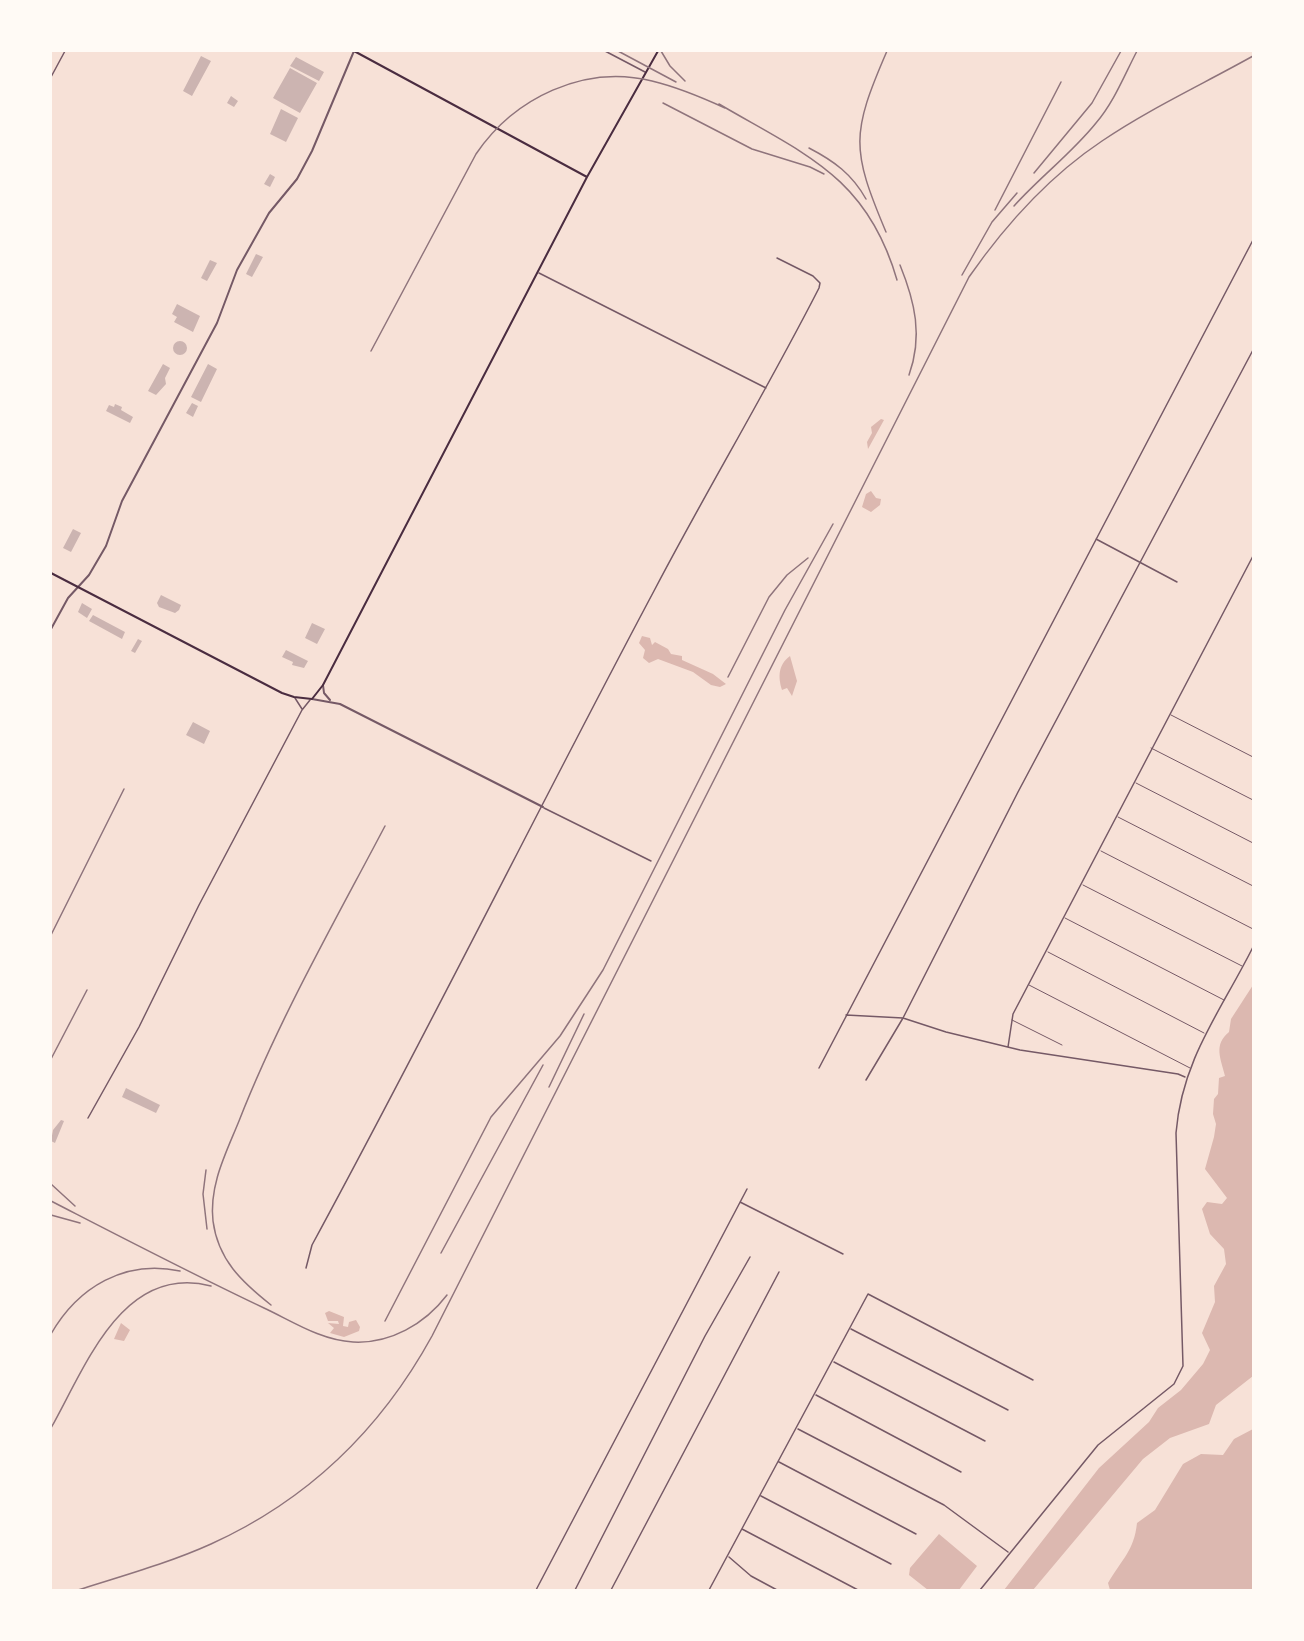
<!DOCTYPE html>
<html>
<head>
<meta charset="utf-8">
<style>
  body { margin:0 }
  #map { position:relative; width:1304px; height:1641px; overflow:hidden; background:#f7e1d7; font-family:"Alegreya Sans",sans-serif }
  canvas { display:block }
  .frame { position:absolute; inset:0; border:52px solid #fffaf5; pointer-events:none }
</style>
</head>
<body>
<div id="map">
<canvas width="1304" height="1641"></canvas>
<div class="frame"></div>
</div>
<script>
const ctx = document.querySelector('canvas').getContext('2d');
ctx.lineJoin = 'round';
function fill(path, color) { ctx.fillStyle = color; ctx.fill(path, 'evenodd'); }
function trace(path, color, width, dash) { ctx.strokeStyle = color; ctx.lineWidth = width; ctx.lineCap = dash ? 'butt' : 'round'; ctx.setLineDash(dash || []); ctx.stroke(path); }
const water = new Path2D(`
  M881,419L884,420L868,449L867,442L872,433L871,427Z
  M871,491L876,498L881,499L880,505L871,512L862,507L866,494Z
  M642,636L650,638L652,645L655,642L668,649L671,654L682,656V660L713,674L726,684L720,687L711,685L693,672L658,659L649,663L643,658L645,650L639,643Z
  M790,656L797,681L792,696L787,688L782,690C778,677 778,665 790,656Z
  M1253,985V1376L1216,1405L1209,1424L1170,1438L1143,1459L1033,1590H1004L1099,1468L1149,1422L1158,1408L1181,1390L1203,1364L1210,1350L1202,1333L1215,1302L1214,1286L1226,1264L1224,1249L1210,1234L1202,1209L1207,1202L1222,1204L1227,1198L1205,1169L1214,1137L1216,1124L1213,1114L1214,1099L1218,1094L1219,1078L1225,1076C1221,1059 1213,1045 1229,1032L1231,1019Z
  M329,1311L344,1317L343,1326L348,1327L349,1322L356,1320L360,1327L359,1331L344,1337L330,1333L334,1328L328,1323L339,1324L338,1321H328L325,1313Z
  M121,1323L130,1330L124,1341L114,1339Z
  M1253,1429V1590H1110L1108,1583C1122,1559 1134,1551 1137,1523L1155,1510L1183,1464L1201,1454L1223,1455L1234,1439Z
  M939,1534L977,1566L959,1590H928L909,1575L910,1568Z`);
const building = new Path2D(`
  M201,56L211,61L192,96L183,91Z
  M296,57L324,72L319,81L290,66Z
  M290,68L317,83L300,113L273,98Z
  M231,96L238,101L234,107L227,103Z
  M281,109L298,118L286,142L270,134Z
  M270,174L275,177L270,187L264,184Z
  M256,254L263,257L252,277L246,274Z
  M210,260L217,263L207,281L201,278Z
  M177,304L200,316L193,332L174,322L177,317L172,314Z
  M173 348a7 7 0 1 1 14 0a7 7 0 1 1-14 0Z
  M163,364L170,368L165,378L166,384L156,395L148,391Z
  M208,364L217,369L201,402L191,397Z
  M192,403L198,406L193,417L186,413Z
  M115,404L122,407L121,410L133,417L130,423L106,411L109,405L114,407Z
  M73,529L81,533L71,552L63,548Z
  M161,595L181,605L179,610L175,613L159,607L157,603Z
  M82,603L92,609L87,618L78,612Z
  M93,615L125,632L122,639L89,621Z
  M312,623L325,629L317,644L305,638Z
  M138,639L142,641L135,653L131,651Z
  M286,650L308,661L304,668L292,665L293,662L282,657Z
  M193,722L210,731L204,744L186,735Z
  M126,1088L160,1105L156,1113L122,1097Z
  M61,1120L64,1121L55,1143L51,1141L53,1130Z`);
const service = new Path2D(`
  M1171,715L1253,757
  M1151,748L1253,800
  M1136,783L1253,843
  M1118,817L1253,886
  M1101,851L1253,929
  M1083,885L1242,966
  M1065,918L1224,1000
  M1048,952L1204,1033
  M1029,985L1190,1068
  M1012,1020L1062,1045`);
const minor = new Path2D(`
  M605,51L645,72
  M51,77L65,51
  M539,273L766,388
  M1096,539L1177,582
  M295,698L302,709
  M544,808L651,861
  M846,1015L903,1018L946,1032L1020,1050L1178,1074L1185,1077
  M1008,1047L1013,1014L1253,556
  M819,1068L1253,240
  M866,1080L903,1018L1018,792L1253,350
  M88,1118L139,1027L199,905L302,710L310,700
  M740,1202L843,1254
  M306,1268L312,1245C430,1028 539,807 655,589C708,488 767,390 819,288L820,283L813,276L777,258
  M851,1329L1008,1410
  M834,1362L985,1441
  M816,1395L961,1472
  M798,1429L944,1505L1008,1552
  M779,1462L916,1534
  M761,1496L891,1564
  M742,1529L858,1590
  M729,1557L751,1576L777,1590
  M536,1590L747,1189
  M575,1590L705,1336L750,1257
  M611,1590L779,1272
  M709,1590L868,1294L1033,1380
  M980,1590L1098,1445L1174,1384L1183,1366L1176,1133C1182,1059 1221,1011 1253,947`);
const tertiary = new Path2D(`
  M51,629L68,598L89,575L106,546L122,501L217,323L237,270L269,213L297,179L312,151L354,51
  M323,685L324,693L330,700
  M312,699L340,704L543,807`);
const secondary = new Path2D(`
  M354,51L587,177
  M51,573L282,693L294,697L312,699L323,685L587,177L658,51`);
const rail = new Path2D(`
  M618,51L676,82
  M661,51L670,66L685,81
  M663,103L752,149L810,167L824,174
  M719,104C804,154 867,176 897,280
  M809,148C834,161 852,174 866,199
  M1034,173L1092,103L1121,51
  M1014,206C1040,177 1072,153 1096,123C1114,102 1124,76 1137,51
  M995,210L1061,82
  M886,232C851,149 851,134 887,51
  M900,265C915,302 923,336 909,375
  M962,275L992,222L1017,193
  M371,351L476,154C514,98 584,64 652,81C677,87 701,97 725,108
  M728,677L769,597L787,575L808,558
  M51,935L124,789
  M51,1059L87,990
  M549,1087L584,1014
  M206,1170L203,1194L207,1229
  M51,1184L75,1206
  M51,1201C121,1237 192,1274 264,1308C292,1321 320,1340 353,1342C390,1344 425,1324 447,1295
  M51,1215L80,1223
  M441,1253L543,1065
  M271,1305C242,1282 218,1260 213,1221C209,1185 226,1153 239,1121C279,1019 334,923 385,826
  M385,1321L491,1117L560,1036L603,970L785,610L833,524
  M51,1334C78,1287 125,1259 180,1271
  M51,1428C85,1368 122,1263 211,1286
  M78,1590C122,1576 169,1563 211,1544C308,1500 381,1429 432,1336L969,277C1006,224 1048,177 1102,141C1149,109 1203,84 1253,56`);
fill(water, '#dcb8b0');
fill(building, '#ccb4b1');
trace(service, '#755966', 1);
trace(minor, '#755966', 1.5);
trace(tertiary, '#755966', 2);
trace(secondary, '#4a2c40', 2);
trace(rail, '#8f747c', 1.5);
</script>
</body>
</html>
